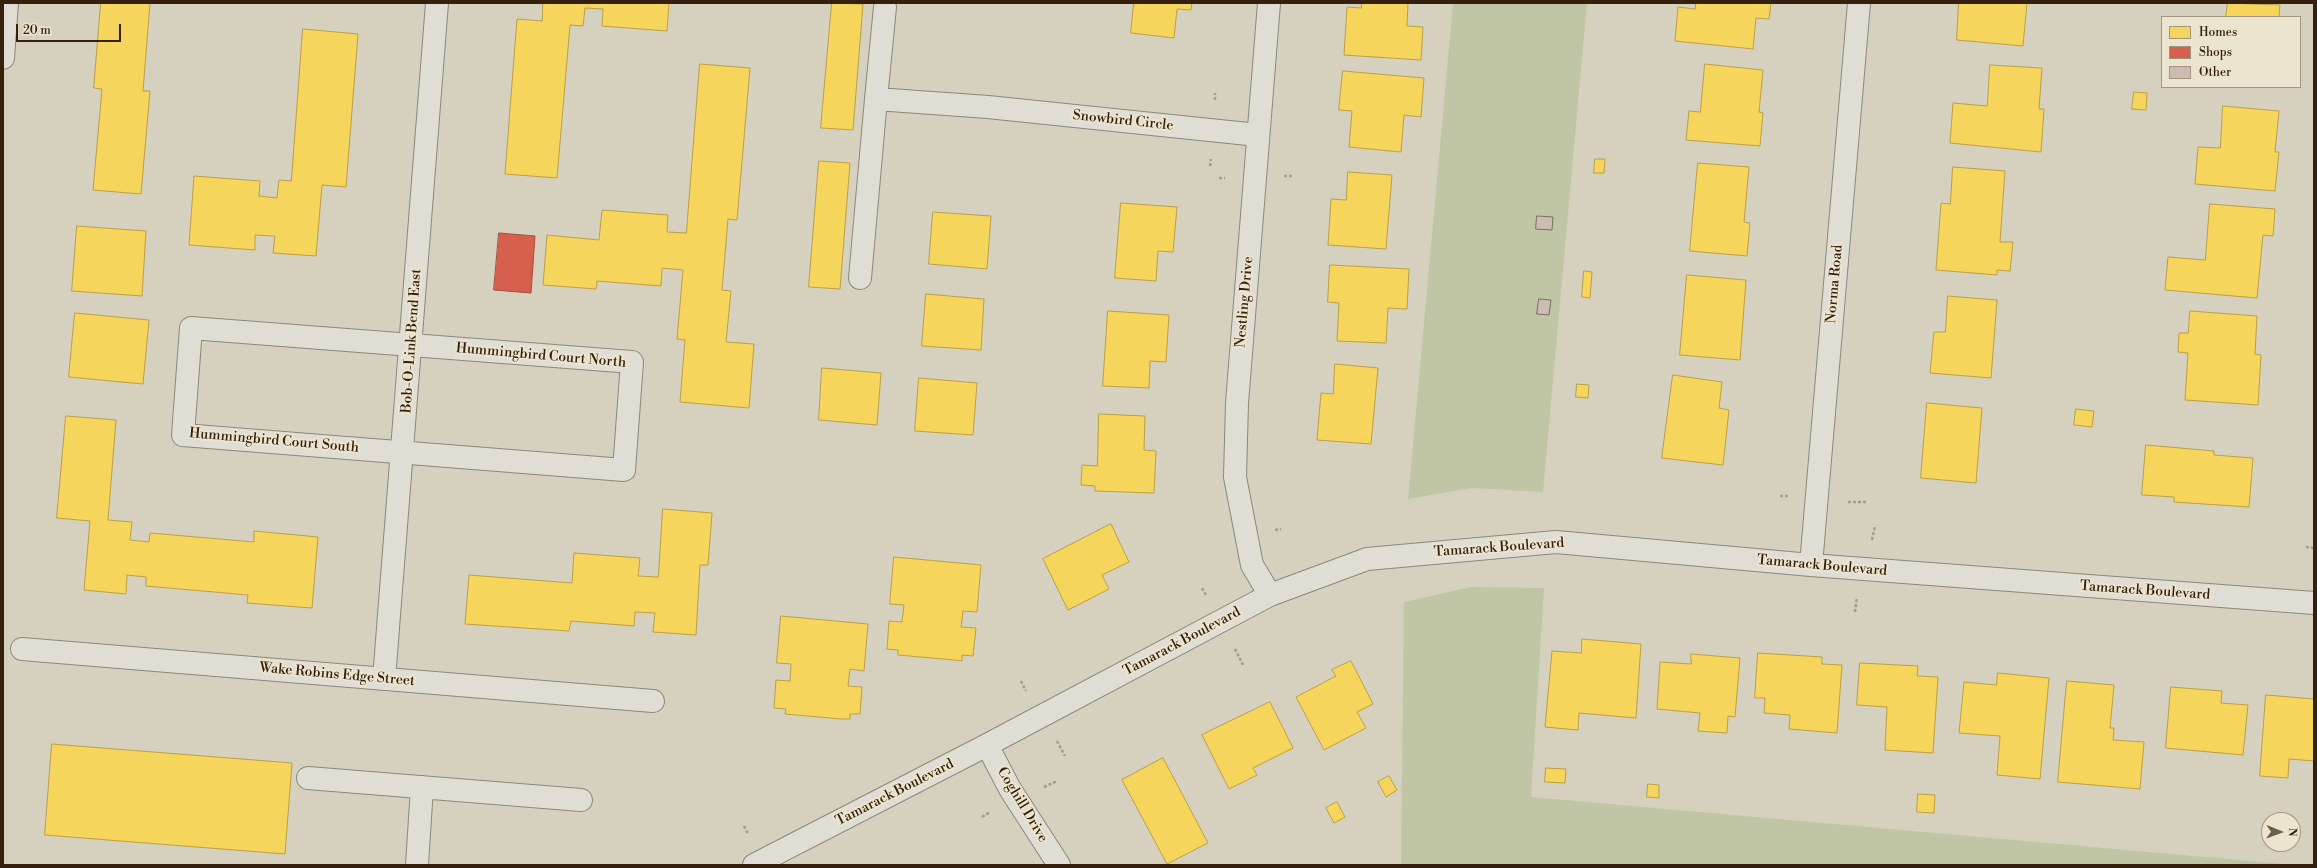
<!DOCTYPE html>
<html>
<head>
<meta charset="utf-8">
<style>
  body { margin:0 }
  #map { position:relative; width:2317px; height:868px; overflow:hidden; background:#d6d0bf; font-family:"Libre Bodoni",serif }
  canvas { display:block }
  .frame { position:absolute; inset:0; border:4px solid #34200c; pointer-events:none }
  .legend { position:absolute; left:2161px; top:16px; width:140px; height:72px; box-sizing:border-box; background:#ebe4cf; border:1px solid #a29681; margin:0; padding:5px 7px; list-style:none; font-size:12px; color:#34200c }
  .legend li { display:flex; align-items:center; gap:8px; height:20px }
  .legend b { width:20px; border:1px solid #a29681 }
  .north { position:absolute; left:2261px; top:812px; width:40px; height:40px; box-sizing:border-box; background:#ebe4cf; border:1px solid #a29681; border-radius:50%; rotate:91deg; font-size:11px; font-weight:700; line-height:16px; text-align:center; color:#34200c }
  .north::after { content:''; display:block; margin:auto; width:14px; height:18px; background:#6d5e4b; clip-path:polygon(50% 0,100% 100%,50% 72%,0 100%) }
  .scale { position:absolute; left:16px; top:24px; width:105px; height:18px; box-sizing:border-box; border:2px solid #34200c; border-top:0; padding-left:5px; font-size:12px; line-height:14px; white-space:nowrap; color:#34200c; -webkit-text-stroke:3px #ebe4cf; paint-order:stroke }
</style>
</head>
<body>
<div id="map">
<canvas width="2317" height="868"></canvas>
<div class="frame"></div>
<ul class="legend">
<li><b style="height:11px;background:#f6d55c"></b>Homes</li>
<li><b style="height:11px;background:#d6604d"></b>Shops</li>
<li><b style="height:11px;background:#cdbcb1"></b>Other</li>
</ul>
<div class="north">N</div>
<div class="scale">20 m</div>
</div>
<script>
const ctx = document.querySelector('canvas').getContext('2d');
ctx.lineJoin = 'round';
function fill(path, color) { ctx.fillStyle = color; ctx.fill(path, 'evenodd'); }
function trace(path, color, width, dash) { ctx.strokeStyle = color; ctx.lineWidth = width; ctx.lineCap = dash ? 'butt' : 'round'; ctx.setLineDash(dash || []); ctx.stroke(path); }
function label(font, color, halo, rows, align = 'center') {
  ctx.font = font + ' "Libre Bodoni",serif'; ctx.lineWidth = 4; ctx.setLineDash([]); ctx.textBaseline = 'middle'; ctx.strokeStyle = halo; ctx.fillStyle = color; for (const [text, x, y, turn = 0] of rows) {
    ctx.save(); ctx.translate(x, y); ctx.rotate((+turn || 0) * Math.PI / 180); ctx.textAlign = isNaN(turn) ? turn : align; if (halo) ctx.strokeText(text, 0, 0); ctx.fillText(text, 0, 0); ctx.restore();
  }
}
const green = new Path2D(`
  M1453,3H1587L1543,492L1472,488L1408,499Z
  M1471,587L1544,588L1531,797L2295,865H1401L1404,602Z`);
const homes = new Path2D(`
  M101,3H150L143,91H150L141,194L93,190L102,89L94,88Z
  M543,3H669L667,31L602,26L603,9L585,8L583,26L570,25L557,178L505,174L517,19L542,21Z
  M832,3L863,4L853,130L821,128Z
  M1134,3H1192L1191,10L1177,9L1174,38L1131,33Z
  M1362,3H1408L1407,26L1423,27L1421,60L1344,55L1347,7L1361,8Z
  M1696,3H1771L1769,19L1756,18L1753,49L1675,41L1678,7L1695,9Z
  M1959,3H2027L2023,46L1957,40Z
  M2228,3L2280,5L2279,17H2226Z
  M303,29L358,34L346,187L322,185L316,256L273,253L275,236L255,235V250L189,245L194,176L260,181L259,196L277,198L279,180L291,181Z
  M700,64L750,68L737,220L728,219L722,290L731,291L726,342L754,344L749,408L680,402L685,340L677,339L683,270L662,268L661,286L597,281L596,289L543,285L547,235L599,240L602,210L668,215L667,232L686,233Z
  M1705,64L1763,70L1759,112L1763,113L1760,146L1686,140L1689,111L1700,112Z
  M1990,65L2042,68L2039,109H2044L2041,152L1950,143L1953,103L1987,106Z
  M1343,71L1424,78L1421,117L1404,115L1401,152L1349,147L1352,111L1339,110Z
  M2134,92L2147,93L2146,110L2132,109Z
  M2223,106L2279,111L2275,152H2279L2275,191L2195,184L2198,147L2220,148Z
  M1595,159H1605L1604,173H1594Z
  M819,161L850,163L840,289L809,287Z
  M1698,163L1749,167L1744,222L1750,223L1747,256L1690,251Z
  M1953,167L2005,171L2000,242H2013L2010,271L1997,270V275L1936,270L1941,203L1950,204Z
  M1348,172L1392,175L1386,249L1328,245L1331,199L1346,200Z
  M1121,203L1177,207L1173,252L1158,251L1156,281L1115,278Z
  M2210,204L2275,209L2273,236L2263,235L2257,298L2165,290L2168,257L2205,260Z
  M933,212L991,216L987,269L929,264Z
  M77,226L146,231L142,296L72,291Z
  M1330,265L1409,269L1407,309L1388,308L1386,343L1337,341L1339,303L1328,302Z
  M1584,271L1592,272L1590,298L1582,297Z
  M1687,275L1746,280L1740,360L1680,355Z
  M926,294L984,299L981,350L922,346Z
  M1948,296L1997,300L1991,378L1930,373L1934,332H1945Z
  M1108,311L1169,315L1166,362L1150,361L1149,388L1103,386Z
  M2190,311L2257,316L2255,354L2261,355L2258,405L2185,400L2188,353L2178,352L2179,333H2188Z
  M75,313L149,320L143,384L69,377Z
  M1335,364L1378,368L1371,444L1317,440L1321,393L1333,394Z
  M822,368L881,373L877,425L819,420Z
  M1673,375L1722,382L1719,408L1729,410L1723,465L1662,458Z
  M919,378L977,383L973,435L915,431Z
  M1577,384L1589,385L1588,398L1576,397Z
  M1927,403L1982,408L1976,483L1921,478Z
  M2076,409L2094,411L2092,427L2074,425Z
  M1099,414L1145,416L1144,450L1156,451L1154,493L1095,491V486L1081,485L1082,465L1097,466Z
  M66,416L116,420L108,520L132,522L130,540L149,542L150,533L254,542V531L318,537L312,608L247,603L248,595L146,586V577L127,575L126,594L84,590L90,521L57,518Z
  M2146,445L2214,451V455L2253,458L2249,507L2174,502V497L2142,495Z
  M663,509L712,513L708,565H700L696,635L653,632L655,613L635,612L634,626L571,621L569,631L465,624L469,575L572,583L574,553L640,558L638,576L658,577Z
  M1111,524L1129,562L1102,575L1109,589L1068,610L1043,559Z
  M894,557L981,565L977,612L963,611L961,627L976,628L973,656L962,655V661L954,660L898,655V650L887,649L889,621L902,622L904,605L890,604Z
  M781,616L868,624L864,671L850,669L848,686L862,687L860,714H850V719H841L785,714L786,709L774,708L776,680L790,681L791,664L777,663Z
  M1582,639L1641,644L1636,718L1579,713L1578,730L1545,727L1552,651L1581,653Z
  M1758,653L1822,657V664L1842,665L1837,733L1789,729L1790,715L1764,713L1765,698H1755Z
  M1691,654L1740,658L1735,717L1728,716L1727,733L1698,731L1700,713L1657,709L1660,662L1691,664Z
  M1351,661L1373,704L1357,712L1366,728L1324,750L1296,697L1336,676L1332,670Z
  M1860,663L1918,666L1917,676L1938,677L1933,753L1885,750L1887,707L1857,705Z
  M1998,673L2049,678L2040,779L1997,775L2000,736L1959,733L1964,682L1996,685Z
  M2067,681L2114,685L2110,728H2114L2113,740L2144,742L2140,789L2058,782Z
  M2171,687L2222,691L2221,703L2248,705L2243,755L2166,748Z
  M2266,695L2314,699V761L2289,759L2288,778L2260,776Z
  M1270,702L1293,748L1253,768L1257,775L1229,789L1202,735Z
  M52,744L292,763L285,854L45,835Z
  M1163,758L1208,843L1167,864L1122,780Z
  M1546,768L1566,769L1565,783L1545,782Z
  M1389,776L1397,790L1386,797L1378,782Z
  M1648,784L1659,785V798L1647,797Z
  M1918,794L1935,795L1934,813L1917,812Z
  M1337,802L1345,817L1334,823L1326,808Z`);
const shops = new Path2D(`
  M499,233L535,236L531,293L494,290Z`);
const building = new Path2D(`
  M1537,216L1553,217L1552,230L1536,229Z
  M1539,299L1551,300L1549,315L1537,314Z`);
const path = new Path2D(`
  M1215,100V93
  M1210,166L1211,159
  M1284,176H1292
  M1219,178H1225
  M1780,496H1788
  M1848,502H1866
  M1275,530L1281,529
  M1872,540L1875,526
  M2306,547L2314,548
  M1202,588L1206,595
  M1855,612L1857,597
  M1235,649L1243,665
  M1021,681L1026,691
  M1057,741L1065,756
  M1044,787L1057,781
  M982,817L990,812
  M744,826L748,834`);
const minor = new Path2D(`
  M1269,3L1237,403L1235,477L1252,565L1270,595
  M3,58L7,3
  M876,99L885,7
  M860,278L876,99L988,107L1258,135
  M191,328L632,362L624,470L183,435Z
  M1811,565L1859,3
  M22,649L653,701
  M384,679L437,3
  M987,745L1010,789L1059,865
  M308,778L581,800
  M417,865L422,787
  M754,865L987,745L1270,595L1367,559L1556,542L1811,565L2314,603`);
const streetNames = [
  ["Snowbird Circle",1123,121,6],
  ["Norma Road",1835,284,-85],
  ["Nestling Drive",1245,302,-85],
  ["Bob-O-Link Bend East",412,341,-86],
  ["Hummingbird Court North",541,356,5],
  ["Hummingbird Court South",274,441,5],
  ["Tamarack Boulevard",1499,548,-4],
  ["Tamarack Boulevard",1822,566,5],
  ["Tamarack Boulevard",2145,591,4],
  ["Tamarack Boulevard",1182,642,-28],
  ["Wake Robins Edge Street",337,675,5],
  ["Tamarack Boulevard",895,793,-27],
  ["Coghill Drive",1022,805,59]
];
fill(green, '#c0c6a5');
fill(homes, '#f6d55c');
trace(homes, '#bc9f44', 1);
fill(shops, '#d6604d');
trace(shops, '#a54d3a', 1);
fill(building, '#cdbcb1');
trace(building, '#766f64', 1);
trace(minor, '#8d877b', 24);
trace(path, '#a09c94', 2.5, [3, 2]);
trace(minor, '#e0ddd4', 22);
label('14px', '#34200c', '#ebe4cf', streetNames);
</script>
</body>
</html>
